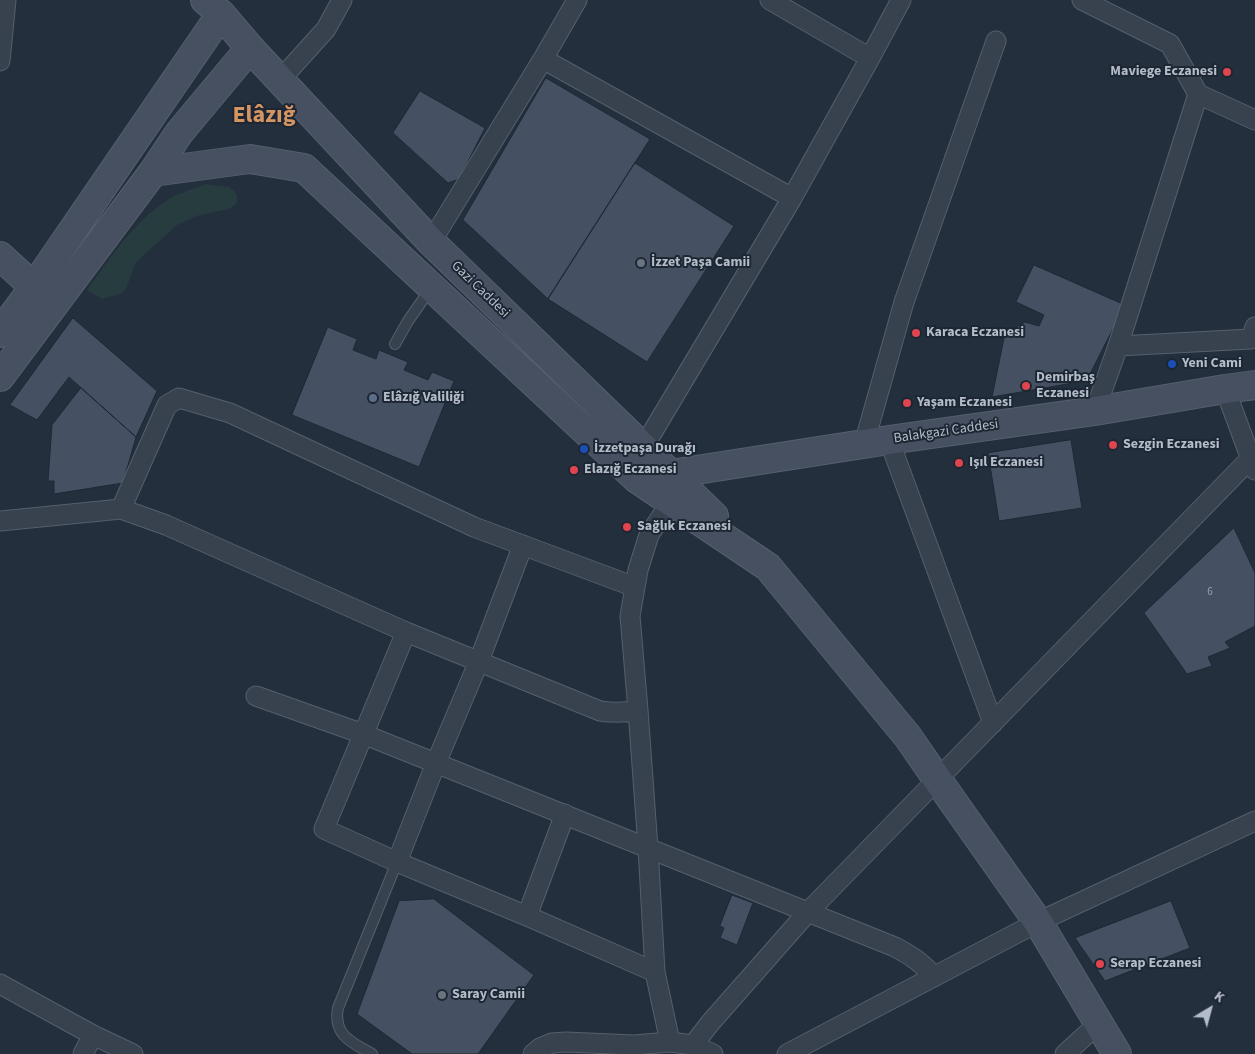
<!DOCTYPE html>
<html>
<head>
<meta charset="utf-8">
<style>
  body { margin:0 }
  #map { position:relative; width:1255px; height:1054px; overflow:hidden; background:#242f3e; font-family:"Source Sans 3",sans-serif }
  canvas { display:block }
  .north { position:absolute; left:1185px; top:984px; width:50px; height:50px; -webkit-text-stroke:4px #1d2633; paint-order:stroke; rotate:37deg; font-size:14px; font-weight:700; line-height:20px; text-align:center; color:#b4bcc9 }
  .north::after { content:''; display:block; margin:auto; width:18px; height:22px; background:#b4bcc9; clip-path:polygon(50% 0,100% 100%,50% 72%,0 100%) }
</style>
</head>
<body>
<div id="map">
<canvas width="1255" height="1054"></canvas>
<div class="north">K</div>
</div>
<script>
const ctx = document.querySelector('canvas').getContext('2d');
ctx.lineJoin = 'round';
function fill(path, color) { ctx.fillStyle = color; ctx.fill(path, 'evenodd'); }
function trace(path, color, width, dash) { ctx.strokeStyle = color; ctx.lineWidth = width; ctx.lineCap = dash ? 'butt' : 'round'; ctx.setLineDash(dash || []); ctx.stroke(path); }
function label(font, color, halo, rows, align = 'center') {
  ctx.font = font + ' "Source Sans 3",sans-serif'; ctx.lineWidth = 4; ctx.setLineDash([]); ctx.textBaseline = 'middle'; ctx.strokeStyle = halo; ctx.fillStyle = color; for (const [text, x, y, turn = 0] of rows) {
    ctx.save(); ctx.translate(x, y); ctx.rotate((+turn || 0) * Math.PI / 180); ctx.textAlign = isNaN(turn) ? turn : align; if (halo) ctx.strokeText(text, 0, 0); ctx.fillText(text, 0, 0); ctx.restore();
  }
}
const green = new Path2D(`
  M205,184L229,187L234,191L237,195V201L235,205L229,209L196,216L177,225L136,262L126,289L120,294L102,299L87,290C109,260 130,227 160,205C173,195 190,190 205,184Z`);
const building = new Path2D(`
  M546,78L650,139L548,299L463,220Z
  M420,91L485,128L459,179L448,183L393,133Z
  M635,163L734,226L647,362L548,299Z
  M1034,265L1125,305L1089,376L1079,382L992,397L1005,333L1025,322L1039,326L1044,315L1016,302Z
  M73,318L157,391L136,437L69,377L37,420L10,405Z
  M328,327L357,339L353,350L376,359L379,350L408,362L404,370L428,380L432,372L454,381L419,467L292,415Z
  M81,388L136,437L123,483L54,494V481H48L52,425Z
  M1071,440L1082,508L999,521L988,453Z
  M1234,528L1255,573V626L1225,642L1230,648L1208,657L1212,666L1187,674L1144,613Z
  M732,895L753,903L737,945L720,938L724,928L720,926Z
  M434,899L534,975L478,1054H412L357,1014L399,901Z
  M1171,901L1190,948L1105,981L1075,938Z`);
const service = new Path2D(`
  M395,344L408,321L431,288
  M372,1054C351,1042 333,1035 338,1008L397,862`);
const minor = new Path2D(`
  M770,0L870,58
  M1082,0L1170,44L1198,94L1255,120
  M543,59L792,198
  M0,61L6,0
  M281,79L326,29L342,0
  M431,242L543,59L577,0
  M1118,346L1198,94
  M1225,389L1255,470
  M1095,411L1118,346L1251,339L1255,327
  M889,440L993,723
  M864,444L904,302L996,41
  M643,448L792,198L870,58L901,0
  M121,509L167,405L179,398L230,413L474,527L635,587
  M0,521L121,509L166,525L406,632L600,711C613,713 625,713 638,710
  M406,632L324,829L397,862L527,916L655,972
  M256,696L363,734L895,947C910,955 923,963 934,977
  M397,862L436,763L479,661L523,545
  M527,916L565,814
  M0,984L93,1035L133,1054
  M670,1042L655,972L648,848L638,710L630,616L638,570L649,535L671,502
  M693,1045L711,1022L807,913L1250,459
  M83,1054L93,1035
  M533,1054L540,1048L552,1043L566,1042L634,1045L670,1042L693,1045L713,1054
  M787,1054L1038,922L1255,821
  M1065,1054L1099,1023`);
const secondary = new Path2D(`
  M205,0L221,14L250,48L431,242L714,516
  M153,172L250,159L304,168L637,479L768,567L908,737L937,779L1038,922L1117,1054
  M0,256L34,287L49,297
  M0,333L34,287L221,14
  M0,377L153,172L179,133L250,48
  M658,476L889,440L1095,411L1225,389L1255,385`);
const markers = [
  [1227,72,5,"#e0444e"],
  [641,263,5,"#6b7280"],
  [916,333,5,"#e0444e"],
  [1172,364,5,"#1a4fb4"],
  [1026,386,5,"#e0444e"],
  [373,398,5,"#5c6f8a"],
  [907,403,5,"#e0444e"],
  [1113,445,5,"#e0444e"],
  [584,449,5,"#1a4fb4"],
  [959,463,5,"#e0444e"],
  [574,470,5,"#e0444e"],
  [627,527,5,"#e0444e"],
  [1100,964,5,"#e0444e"],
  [442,995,5,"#6b7280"]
];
const numberNames = [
  ["6",1210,593]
];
const poiNames = [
  ["Maviege Eczanesi",1217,72,"right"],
  ["İzzet Paşa Camii",651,263],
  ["Karaca Eczanesi",926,333],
  ["Yeni Cami",1182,364],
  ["Demirbaş",1036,378],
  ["Eczanesi",1036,394],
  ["Elâzığ Valiliği",383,398],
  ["Yaşam Eczanesi",917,403],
  ["Sezgin Eczanesi",1123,445],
  ["İzzetpaşa Durağı",594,449],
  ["Işıl Eczanesi",969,463],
  ["Elazığ Eczanesi",584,470],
  ["Sağlık Eczanesi",637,527],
  ["Serap Eczanesi",1110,964],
  ["Saray Camii",452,995]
];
const streetNames = [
  ["Gazi Caddesi",480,290,44],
  ["Balakgazi Caddesi",946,432,-8]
];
const townNames = [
  ["Elâzığ",264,117]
];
fill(green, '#263c3f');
fill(building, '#455162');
trace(building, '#1f2835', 1);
trace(service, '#565f6c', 12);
trace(minor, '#565f6c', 21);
trace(secondary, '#565f6c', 30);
trace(service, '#38414e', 10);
trace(minor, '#38414e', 19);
trace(secondary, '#465061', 28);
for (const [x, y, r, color] of markers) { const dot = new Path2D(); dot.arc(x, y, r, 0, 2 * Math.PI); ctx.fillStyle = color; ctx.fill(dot); trace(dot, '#1d2633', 2); }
label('11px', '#98a1af', null, numberNames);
label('bold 14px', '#b4bcc9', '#1d2633', poiNames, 'left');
label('14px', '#b4bcc9', '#1d2633', streetNames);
label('bold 24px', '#d59563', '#1d2633', townNames);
</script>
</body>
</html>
